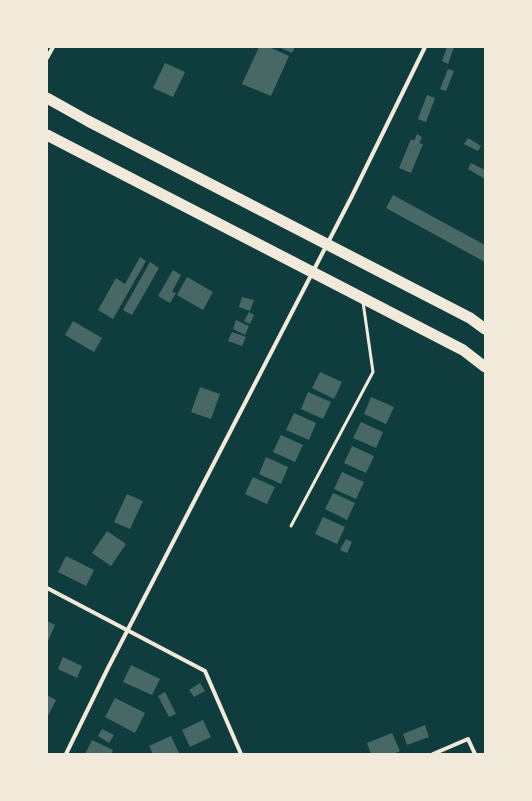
<!DOCTYPE html>
<html>
<head>
<meta charset="utf-8">
<style>
  body { margin:0 }
  #map { position:relative; width:532px; height:801px; overflow:hidden; background:#0f3d3e; font-family:"Space Grotesk",sans-serif }
  canvas { display:block }
  .frame { position:absolute; inset:0; border:48px solid #f1e9da; pointer-events:none }
</style>
</head>
<body>
<div id="map">
<canvas width="532" height="801"></canvas>
<div class="frame"></div>
</div>
<script>
const ctx = document.querySelector('canvas').getContext('2d');
ctx.lineJoin = 'round';
function fill(path, color) { ctx.fillStyle = color; ctx.fill(path, 'evenodd'); }
function trace(path, color, width, dash) { ctx.strokeStyle = color; ctx.lineWidth = width; ctx.lineCap = dash ? 'butt' : 'round'; ctx.setLineDash(dash || []); ctx.stroke(path); }
const building = new Path2D(`
  M259,47H269L289,56L271,96L242,84Z
  M279,47H295L292,53Z
  M447,47H454L448,64L442,61Z
  M165,63L185,72L173,97L153,88Z
  M448,69L454,71L446,91L440,89Z
  M427,95L435,98L426,122L418,119Z
  M417,134L422,137L419,143L423,144L411,173L399,168L411,139L414,141Z
  M468,138L481,146L478,151L464,144Z
  M471,163L485,170V179L468,169Z
  M393,195L485,245V262L386,208Z
  M140,257L146,261L113,319L98,310L116,278L125,284Z
  M150,262L159,268L132,315L123,310Z
  M173,270L181,275L172,292L176,293L170,303L158,296Z
  M187,277L213,292L203,310L177,295Z
  M242,297L254,300L250,311L239,307Z
  M249,312L254,315L250,324L244,321Z
  M236,320L249,326L245,335L233,329Z
  M73,321L102,338L94,352L65,335Z
  M232,332L246,337L242,346L228,341Z
  M320,372L342,382L334,399L312,388Z
  M200,387L220,394L211,419L191,412Z
  M308,392L331,402L323,419L301,409Z
  M371,397L394,407L386,424L364,414Z
  M294,413L316,423L309,440L286,430Z
  M361,422L383,432L376,448L353,438Z
  M281,435L303,445L295,462L273,452Z
  M352,446L374,456L366,473L344,463Z
  M266,457L288,467L281,484L259,474Z
  M342,472L364,482L356,499L334,489Z
  M253,477L275,487L267,504L245,494Z
  M333,493L355,503L347,520L325,509Z
  M127,494L143,501L130,529L114,522Z
  M323,517L345,527L337,544L315,534Z
  M107,531L126,544L111,566L92,553Z
  M346,539L352,542L347,553L340,550Z
  M66,556L94,570L86,586L58,572Z
  M47,621L55,625L47,643Z
  M63,657L82,666L77,678L58,669Z
  M131,665L160,679L152,695L123,682Z
  M200,683L205,691L194,697L189,690Z
  M165,692L176,714L169,717L158,696Z
  M47,695L56,700L47,718Z
  M115,698L145,713L135,733L105,717Z
  M203,720L211,737L190,747L182,730Z
  M425,725L429,737L407,745L403,734Z
  M102,729L114,735L109,743L98,736Z
  M392,733L400,751L393,754H371L367,743Z
  M171,736L179,753L153,754L149,746Z
  M92,740L113,750L111,754H85Z`);
const service = new Path2D(`
  M291,526L373,372L363,302`);
const minor = new Path2D(`
  M47,58L53,47
  M47,588L205,671L241,754
  M66,754L108,668L352,196L425,47
  M433,754L468,739L475,754`);
const trunk = new Path2D(`
  M47,98L88,121L470,318L485,329
  M47,135L463,350L485,367`);
fill(building, '#486865');
trace(service, '#f1e9da', 3);
trace(minor, '#f1e9da', 4);
trace(trunk, '#f1e9da', 11);
</script>
</body>
</html>
